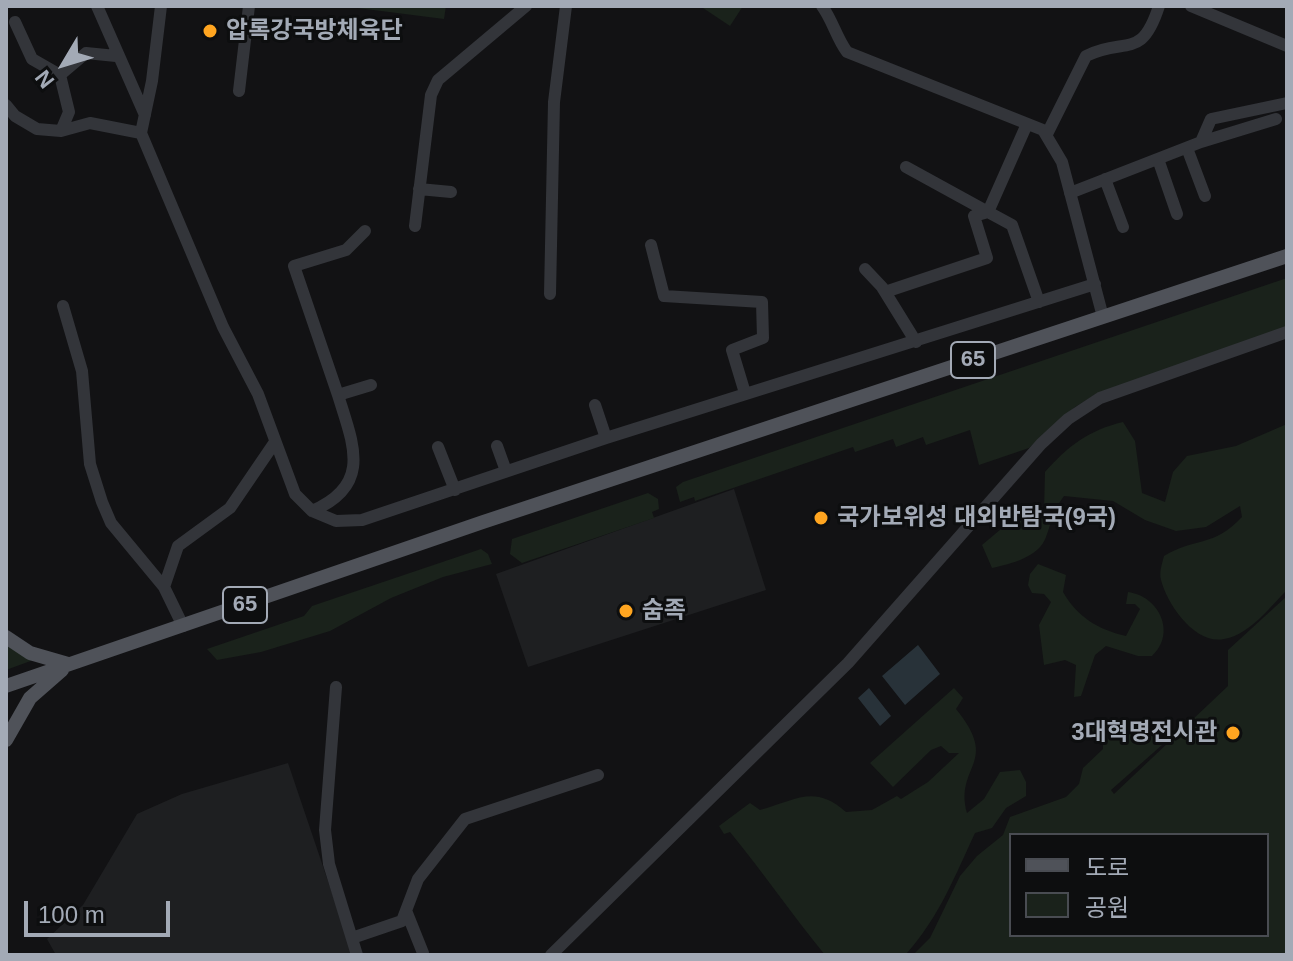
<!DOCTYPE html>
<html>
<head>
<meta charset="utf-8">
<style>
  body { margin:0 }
  #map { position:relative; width:1293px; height:961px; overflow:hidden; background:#121214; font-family:Arial,"Noto Sans KR",sans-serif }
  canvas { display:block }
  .frame { position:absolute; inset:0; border:8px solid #a3aab6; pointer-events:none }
  .legend { position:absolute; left:1009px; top:833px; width:260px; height:104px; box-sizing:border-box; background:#0d0e0f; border:2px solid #494c52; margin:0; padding:10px 14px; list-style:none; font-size:24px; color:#a3aab6 }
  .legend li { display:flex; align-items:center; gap:16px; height:40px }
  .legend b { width:40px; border:2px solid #494c52 }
  .north { position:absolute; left:24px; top:24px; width:80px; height:80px; -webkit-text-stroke:6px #0d0e0f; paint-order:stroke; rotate:232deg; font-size:22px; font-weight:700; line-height:32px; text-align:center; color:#a3aab6 }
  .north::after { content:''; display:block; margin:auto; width:28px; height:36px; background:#a3aab6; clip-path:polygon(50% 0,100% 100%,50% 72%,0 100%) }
  .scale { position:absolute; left:24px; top:901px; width:146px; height:36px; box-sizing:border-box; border:4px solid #a3aab6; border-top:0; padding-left:10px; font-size:24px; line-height:28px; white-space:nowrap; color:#a3aab6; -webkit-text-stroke:6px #0d0e0f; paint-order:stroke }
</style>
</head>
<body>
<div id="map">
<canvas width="1293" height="961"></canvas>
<div class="frame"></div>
<ul class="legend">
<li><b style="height:10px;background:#4f5259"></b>도로</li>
<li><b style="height:22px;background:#1a221b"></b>공원</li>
</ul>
<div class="north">N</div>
<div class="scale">100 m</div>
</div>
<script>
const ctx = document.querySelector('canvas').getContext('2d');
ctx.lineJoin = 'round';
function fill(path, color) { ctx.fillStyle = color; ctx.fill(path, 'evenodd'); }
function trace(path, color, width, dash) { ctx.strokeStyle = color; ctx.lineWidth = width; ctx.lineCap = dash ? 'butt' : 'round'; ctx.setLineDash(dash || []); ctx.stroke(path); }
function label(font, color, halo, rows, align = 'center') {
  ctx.font = font + ' Arial,"Noto Sans KR",sans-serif'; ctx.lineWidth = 6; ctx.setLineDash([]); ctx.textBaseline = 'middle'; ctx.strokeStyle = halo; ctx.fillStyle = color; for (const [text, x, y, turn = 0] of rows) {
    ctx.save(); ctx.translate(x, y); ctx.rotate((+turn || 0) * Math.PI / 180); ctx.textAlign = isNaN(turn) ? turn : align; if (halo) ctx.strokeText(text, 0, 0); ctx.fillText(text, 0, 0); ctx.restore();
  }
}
const built = new Path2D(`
  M734,489L766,590L528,667L496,574Z
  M288,763L353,955H56L47,939L83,905L137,814L182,794Z`);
const green = new Path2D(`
  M342,6H446L444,19Z
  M700,6H743L730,26Z
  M1287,278V328L1098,393L1075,407L1029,448L979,465L970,430L926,445L923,437L896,447L893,439L855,452L853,447L695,501L694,497L680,502L676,487L683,482Z
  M1123,422L1135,441L1142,493L1165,502L1173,472L1187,456L1236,446L1287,424V590C1270,607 1249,635 1224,639C1195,645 1167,604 1161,580C1159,572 1162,564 1164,556C1195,537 1213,548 1242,517L1240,506L1206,527L1176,531L1145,520L1113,501L1064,496C1053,510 1052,521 1046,537C1039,557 1011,564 992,568L982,545L1001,529L1044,511L1045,472C1068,446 1089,430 1123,422Z
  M648,493L658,499L659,509L652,512L654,518L522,563L510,554L512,539Z
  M481,549L488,554L492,564L443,577L391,598L330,631L261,652L217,660L207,649L304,616L312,606Z
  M1038,564L1066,575L1063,592C1077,617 1099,630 1126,636L1140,609L1135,604H1126L1128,592C1159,596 1177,633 1152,656H1138L1106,646L1095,655L1081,696L1074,697L1076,665L1065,660L1044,665L1039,625L1051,602L1044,594L1032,593L1028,585L1030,574Z
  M1287,596V955H913L930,938L960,876L977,856L1003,835L1010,817L1066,797L1079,784L1083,768L1103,749V744L1088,730V723C1112,714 1133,730 1155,734L1162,745L1111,790L1114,794L1228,686V650ZM1011,835H1267V935H1011Z
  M6,642L36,659L6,670Z
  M954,688L963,698L956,709C1001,764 954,765 967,813L984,799L1000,772L1020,770L1026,782V796L1006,808L992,828L975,833C955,876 939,917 907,953L825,955C792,915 763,872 730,832L724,834L719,826L750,803L760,810C797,800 814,784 846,812L872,810L897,796L901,799L928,782L959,753H949L941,746L931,750L893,787L870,763Z`);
const water = new Path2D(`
  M918,645L940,674L905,705L882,676Z
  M869,688L891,716L880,726L858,698Z`);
const minor = new Path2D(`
  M97,6L145,115
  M161,6L152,81L141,133L223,327L258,394L295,494L312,511C373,485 353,444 338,395L371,385
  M822,6C833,21 836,37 847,52L1043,130L1062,162L1103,317
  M1191,6L1287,46
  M15,22L32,59L60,75L69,112L61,131
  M60,75L86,53L116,56
  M239,91L249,6
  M6,105L15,116L37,129L61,131L90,123L141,133
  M1047,134L1086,56C1125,36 1141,62 1159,6
  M1201,142L1276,119
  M1187,148L1205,196
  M1158,159L1177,214
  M906,167L988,212L1027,124
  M1105,179L1123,227
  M419,189L451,192
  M1070,193L1201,142L1211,119L1287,103
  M415,226L431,95L438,80L526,6
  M651,245L664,296L762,302L763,338L732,350L745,393
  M865,269L882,287L916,342
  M885,292L987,258L974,216L988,212L1012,225L1039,302
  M550,294L554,102L566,6
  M63,306L82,371L90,464L102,502L111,523L164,587L183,626
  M338,395L294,266L346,250L365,231
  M595,405L606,438
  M497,446L506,471
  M438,447L455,490
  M312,511L336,521L362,520L606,438L1095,284
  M164,587L178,546L230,508L275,442
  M336,687L325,830L329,864L357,955
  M407,913L423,953
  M352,938L402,921L418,879L465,819L598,775
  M551,955L848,663L1041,444L1068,419L1100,398L1287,332`);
const major = new Path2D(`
  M6,637L30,653L68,664
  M6,686L483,522L1287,256
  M6,740L30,698L62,670`);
const markers = [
  [210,31,8,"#ffa520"],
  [821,518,8,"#ffa520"],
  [626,611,8,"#ffa520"],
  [1233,733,8,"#ffa520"]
];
const shields = [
  [973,360,44],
  [245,605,44]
];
const shieldNames = [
  ["65",973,360],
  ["65",245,605]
];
const poiNames = [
  ["압록강국방체육단",226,31],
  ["국가보위성 대외반탐국(9국)",837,518],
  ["숨족",642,611],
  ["3대혁명전시관",1217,733,"right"]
];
fill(built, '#1e1f21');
fill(green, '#1a221b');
fill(water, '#283239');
trace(minor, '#33353a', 12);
trace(major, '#4f5259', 14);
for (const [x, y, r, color] of markers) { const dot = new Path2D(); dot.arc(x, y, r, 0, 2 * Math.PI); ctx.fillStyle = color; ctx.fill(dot); trace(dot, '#0d0e0f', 3); }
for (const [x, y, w] of shields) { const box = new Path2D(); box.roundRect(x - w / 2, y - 18, w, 36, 6); ctx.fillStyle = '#0d0e0f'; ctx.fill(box); trace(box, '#a3aab6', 2); }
label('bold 22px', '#a3aab6', null, shieldNames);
label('bold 24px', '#a3aab6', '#0d0e0f', poiNames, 'left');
</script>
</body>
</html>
